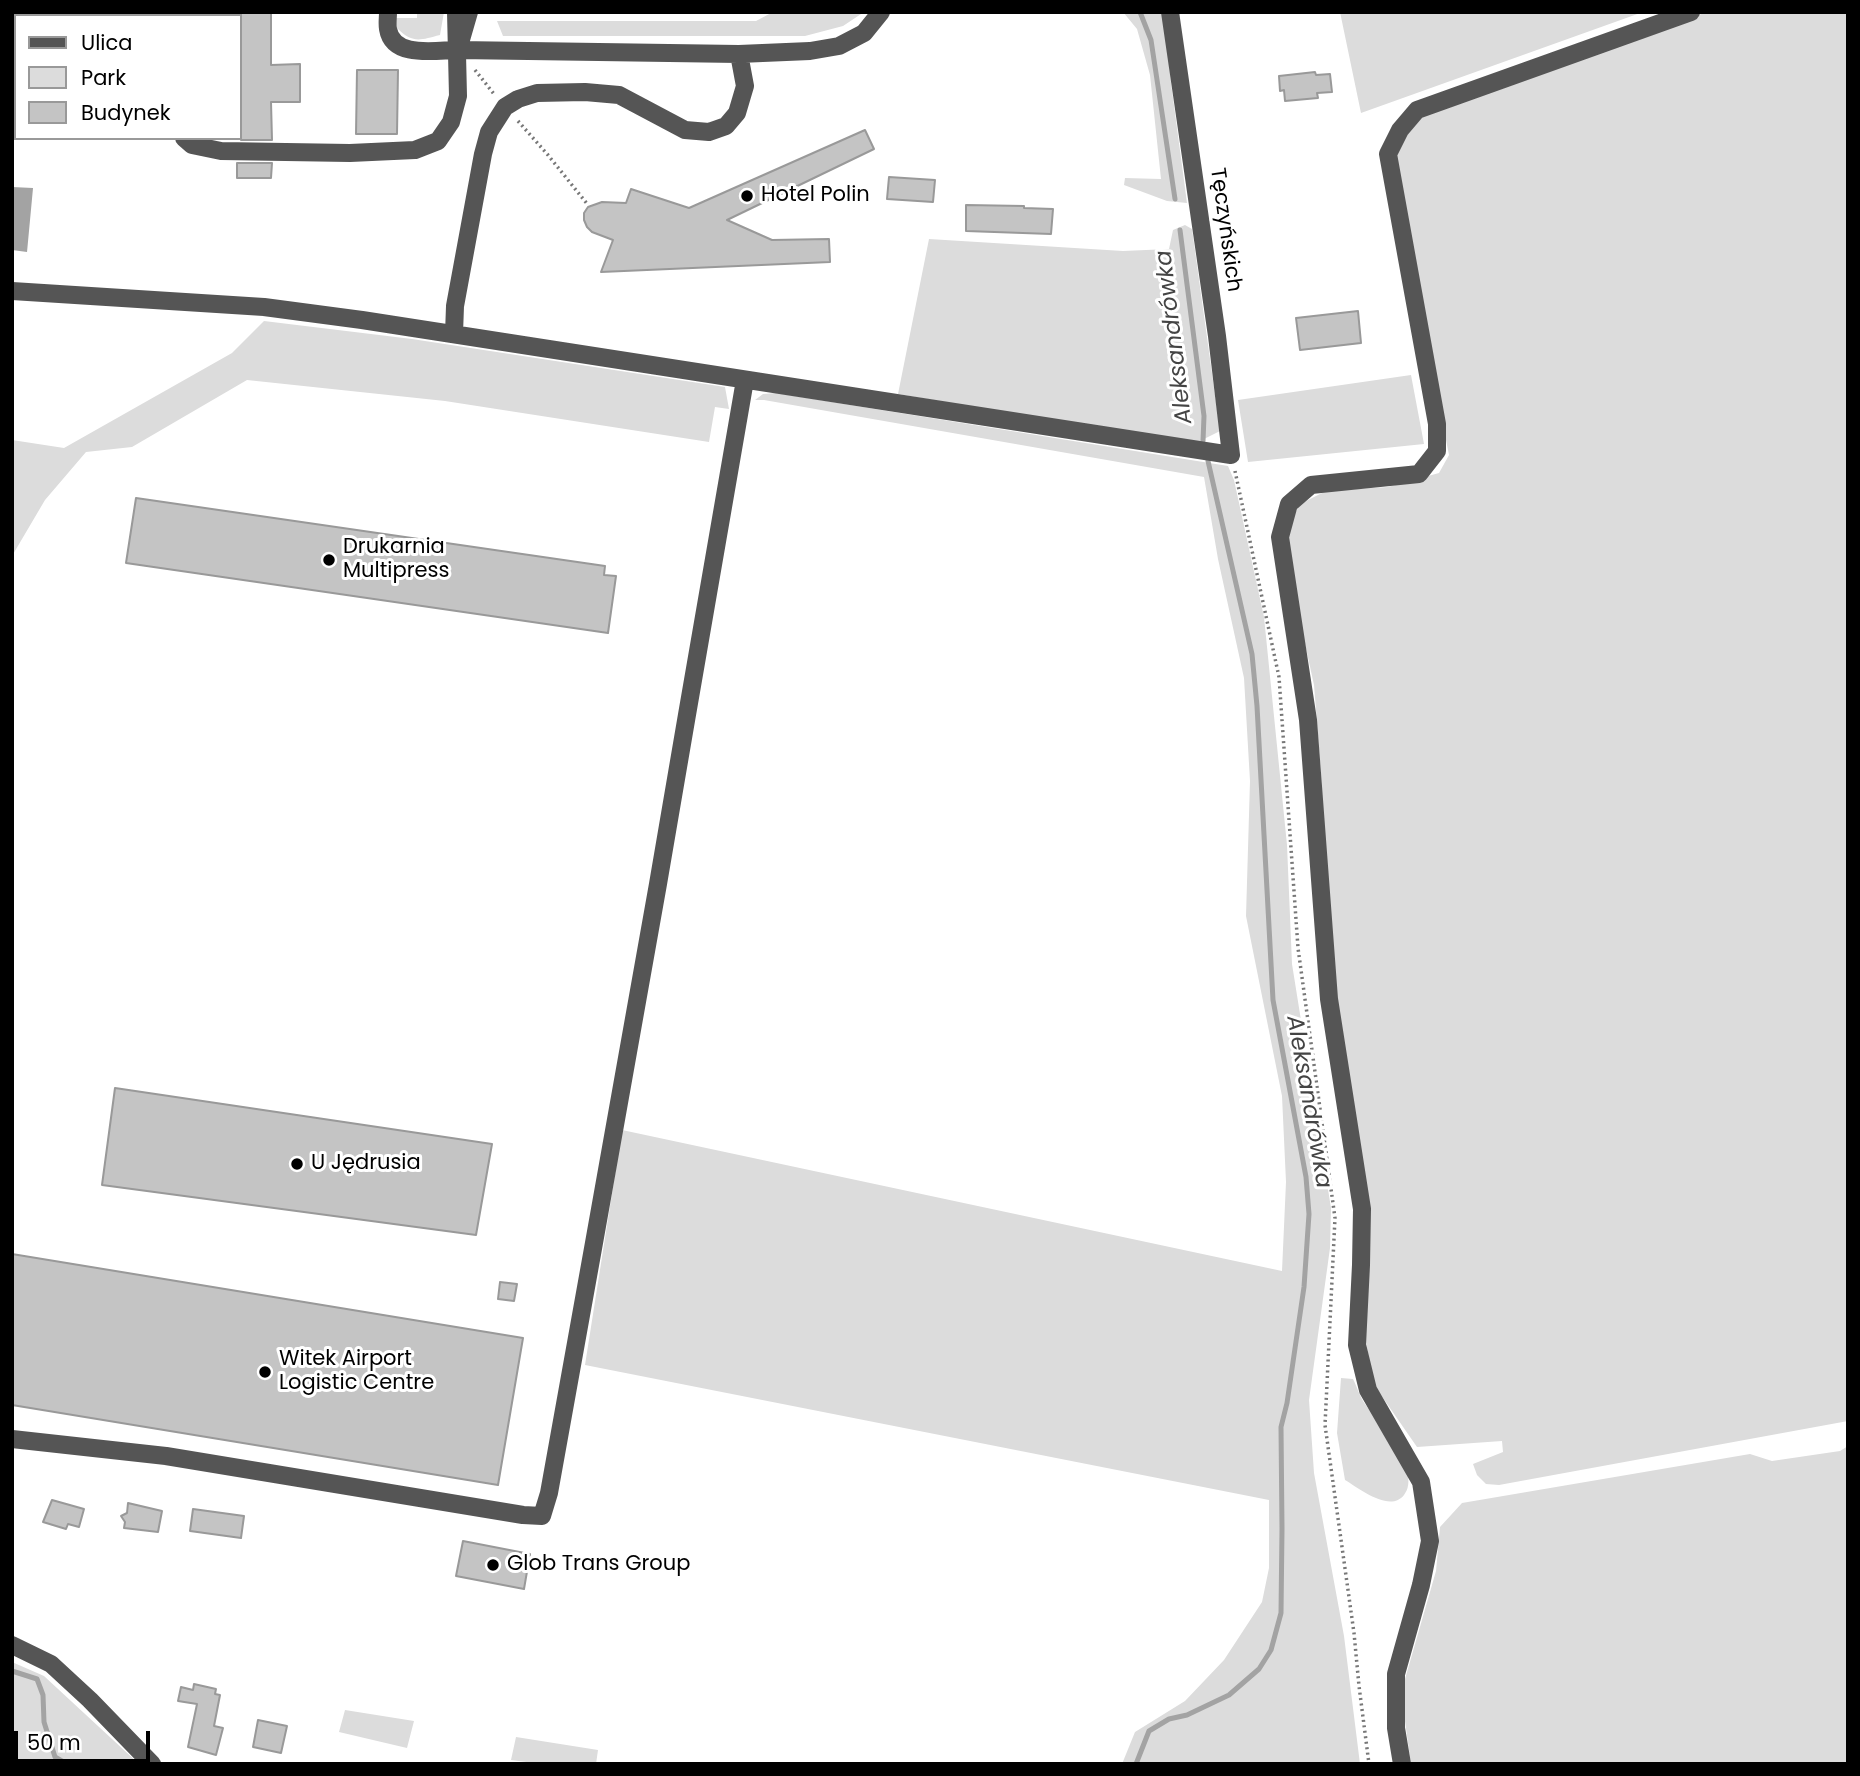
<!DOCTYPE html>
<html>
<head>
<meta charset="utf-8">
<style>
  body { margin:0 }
  #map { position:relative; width:1860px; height:1776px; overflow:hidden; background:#fff; font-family:Poppins,sans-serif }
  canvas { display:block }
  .frame { position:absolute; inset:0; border:14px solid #000; pointer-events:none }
  .legend { position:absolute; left:14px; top:14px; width:228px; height:126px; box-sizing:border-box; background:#fff; border:2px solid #999; margin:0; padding:9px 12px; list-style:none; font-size:21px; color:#000 }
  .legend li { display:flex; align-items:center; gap:14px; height:35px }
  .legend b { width:35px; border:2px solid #999 }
  .scale { position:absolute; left:14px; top:1731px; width:136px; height:32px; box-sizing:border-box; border:4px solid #000; border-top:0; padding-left:9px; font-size:21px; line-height:24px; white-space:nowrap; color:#000; -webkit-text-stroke:5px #fff; paint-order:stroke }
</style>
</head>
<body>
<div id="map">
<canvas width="1860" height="1776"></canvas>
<div class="frame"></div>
<ul class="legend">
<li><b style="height:9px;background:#555"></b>Ulica</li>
<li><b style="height:19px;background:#dcdcdc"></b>Park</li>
<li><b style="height:19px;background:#c4c4c4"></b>Budynek</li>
</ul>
<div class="scale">50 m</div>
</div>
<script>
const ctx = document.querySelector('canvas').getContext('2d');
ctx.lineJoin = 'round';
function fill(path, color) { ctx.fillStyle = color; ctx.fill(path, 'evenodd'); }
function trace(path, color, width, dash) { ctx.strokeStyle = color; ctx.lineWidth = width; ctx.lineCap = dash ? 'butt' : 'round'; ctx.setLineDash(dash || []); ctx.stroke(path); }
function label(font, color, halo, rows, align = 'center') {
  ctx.font = font + ' Poppins,sans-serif'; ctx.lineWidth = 6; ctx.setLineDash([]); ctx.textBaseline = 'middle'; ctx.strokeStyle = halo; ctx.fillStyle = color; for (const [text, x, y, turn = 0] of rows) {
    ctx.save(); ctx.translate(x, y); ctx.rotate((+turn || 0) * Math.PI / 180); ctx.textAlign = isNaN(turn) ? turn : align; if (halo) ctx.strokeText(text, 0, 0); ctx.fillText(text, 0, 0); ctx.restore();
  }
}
const green = new Path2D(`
  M417,12H444L440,35C420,40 413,44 397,28L395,18H417Z
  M773,12H864L843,26L805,36H503L497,21H756Z
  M1123,12H1164L1171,83L1187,203L1167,201L1124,185L1125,178L1161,179L1150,75L1137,29Z
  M1340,12H1643L1361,113Z
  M1707,12H1848V1421L1499,1485L1486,1484L1477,1475L1473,1464L1503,1452L1502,1441L1417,1447L1374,1385L1365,1337L1367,1195L1330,962L1321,773L1314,685L1288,566L1287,528L1300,504L1326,491L1388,487L1439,473L1449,455L1438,400L1396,158L1403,135L1428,111Z
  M1185,225L1192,229L1220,431L1194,444L898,394L929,239L1123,251L1169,249L1173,230Z
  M264,321L412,339L725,387L729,409L715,407L709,442L445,401L247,380L132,447L86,452L45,500L12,556V440L64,448L232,353Z
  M1411,375L1424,444L1248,462L1238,400Z
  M776,393L1228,466L1234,480L1264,617L1287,845L1292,964L1331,1208L1330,1248L1309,1400L1314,1473L1344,1636L1360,1764H1122L1135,1732L1185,1701L1224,1660L1262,1602L1269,1568V1500L585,1365L622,1130L1282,1271L1286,1182L1282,1096L1246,916L1250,781L1244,678L1218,559L1204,477L764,400H755L763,394Z
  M1341,1378L1353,1379C1357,1387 1360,1397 1365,1404C1378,1423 1423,1472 1404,1495C1390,1513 1360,1489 1345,1480L1337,1433Z
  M1848,1446V1764H1411L1401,1693L1436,1571L1440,1527L1462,1503L1750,1454L1772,1461L1840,1451Z
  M12,1662L44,1676L139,1764H12Z
  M345,1710L414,1721L407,1748L339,1732Z
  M516,1737L598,1750L596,1764H542L511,1760Z`);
const water = new Path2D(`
  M12,187L33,188L27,252L12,250Z`);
const stream = new Path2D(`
  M1140,12L1151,40L1175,199
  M1180,230L1204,416L1203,441
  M12,1671L37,1679L43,1695L44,1722L55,1757L67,1764
  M1136,1764L1149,1731L1169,1719L1187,1715L1229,1695L1259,1669L1271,1650L1281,1613L1282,1529L1281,1427L1287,1403L1304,1287L1309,1214L1306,1177L1273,1000L1257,706L1252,654L1208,461`);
const building = new Path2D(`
  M240,12H271V65L300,64V102H271L272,140H241Z
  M357,70H398L397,134H356Z
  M1315,72L1316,75L1330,74L1332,92L1317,93L1318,98L1285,101L1284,90L1280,91L1279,76Z
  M865,130L874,149L727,220L772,240L829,239L830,262L601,272L613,240L592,232L587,227L584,220V213L588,207L602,202L626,203L631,189L689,208Z
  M237,163H272L271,178H237Z
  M889,177L935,180L933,202L887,199Z
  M966,205L1024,206V208L1053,209L1051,234L966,231Z
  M1358,311L1361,343L1300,350L1296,318Z
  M136,498L605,566L604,575L616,576L608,633L126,563Z
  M115,1088L492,1144L476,1235L102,1185Z
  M12,1254L523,1338L498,1485L12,1405Z
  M500,1282L517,1284L514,1301L498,1299Z
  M52,1500L84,1509L79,1527L68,1524L66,1529L43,1522Z
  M128,1503L162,1511L158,1532L124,1528L125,1522L121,1516L127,1513Z
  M193,1509L244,1516L241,1538L190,1531Z
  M463,1541L530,1554L524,1589L456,1576Z
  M194,1684L216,1689L215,1694L220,1695L214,1726L223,1728L216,1755L188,1747L197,1704L178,1701L181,1687L193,1690Z
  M258,1720L287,1726L281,1753L253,1747Z`);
const path = new Path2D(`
  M475,70L494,94
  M518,121L548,155L588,205
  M1235,471L1279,677L1298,948L1335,1218L1325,1425L1354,1633L1359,1686L1369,1764`);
const minor = new Path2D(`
  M54,12L55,16
  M388,12C388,18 387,24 388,29C393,59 436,50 458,50
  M469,12L458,50L739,54L810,51L839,46L864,33L881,12
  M81,16L85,12
  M184,138L192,145L221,151L350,153L415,150L438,141L451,122L458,96L456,12
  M12,291L264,307L362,320L1231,455L1217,336L1170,12
  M454,334L455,306L483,154L489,132L505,107L518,99L537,93L585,92L619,95L685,130L709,132L726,126L737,113L745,86L739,54
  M12,1439L166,1456L523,1515L542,1516L549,1493C585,1290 623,1087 658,884C687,716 715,548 745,380
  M12,1645L51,1664L90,1700L152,1764
  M1402,1764L1396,1728V1674L1421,1585L1430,1541L1421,1482L1368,1390L1357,1345L1361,1265L1362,1209L1329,999L1308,720L1280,537L1289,504L1311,485L1419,474L1437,451V424L1388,154L1400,130L1417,110L1691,12`);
const highway = new Path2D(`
  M12,31L16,32`);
const markers = [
  [747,196,7,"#000"],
  [329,560,7,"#000"],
  [297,1164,7,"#000"],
  [265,1372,7,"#000"],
  [493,1565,7,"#000"]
];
const poiNames = [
  ["Hotel Polin",761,196],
  ["Drukarnia",343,548],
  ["Multipress",343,572],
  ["U Jędrusia",311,1164],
  ["Witek Airport",279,1360],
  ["Logistic Centre",279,1384],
  ["Glob Trans Group",507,1565]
];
const streetNames = [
  ["Tęczyńskich",1225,230,82]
];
const waterNames = [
  ["Aleksandrówka",1175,337,-97],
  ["Aleksandrówka",1308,1102,80]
];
fill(green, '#dcdcdc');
fill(water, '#a3a3a3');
trace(stream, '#a3a3a3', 5);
fill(building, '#c4c4c4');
trace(building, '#999', 2);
trace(highway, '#dbdbdb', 24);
trace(path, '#777', 3.5, [2, 3.5]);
trace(minor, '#555', 18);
trace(highway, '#000', 21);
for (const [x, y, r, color] of markers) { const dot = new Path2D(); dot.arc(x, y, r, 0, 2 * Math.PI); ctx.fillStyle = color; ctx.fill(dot); trace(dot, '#fff', 2.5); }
label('21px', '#000', '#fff', poiNames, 'left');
label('21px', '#000', '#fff', streetNames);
label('italic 23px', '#444', '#fff', waterNames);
</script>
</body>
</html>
